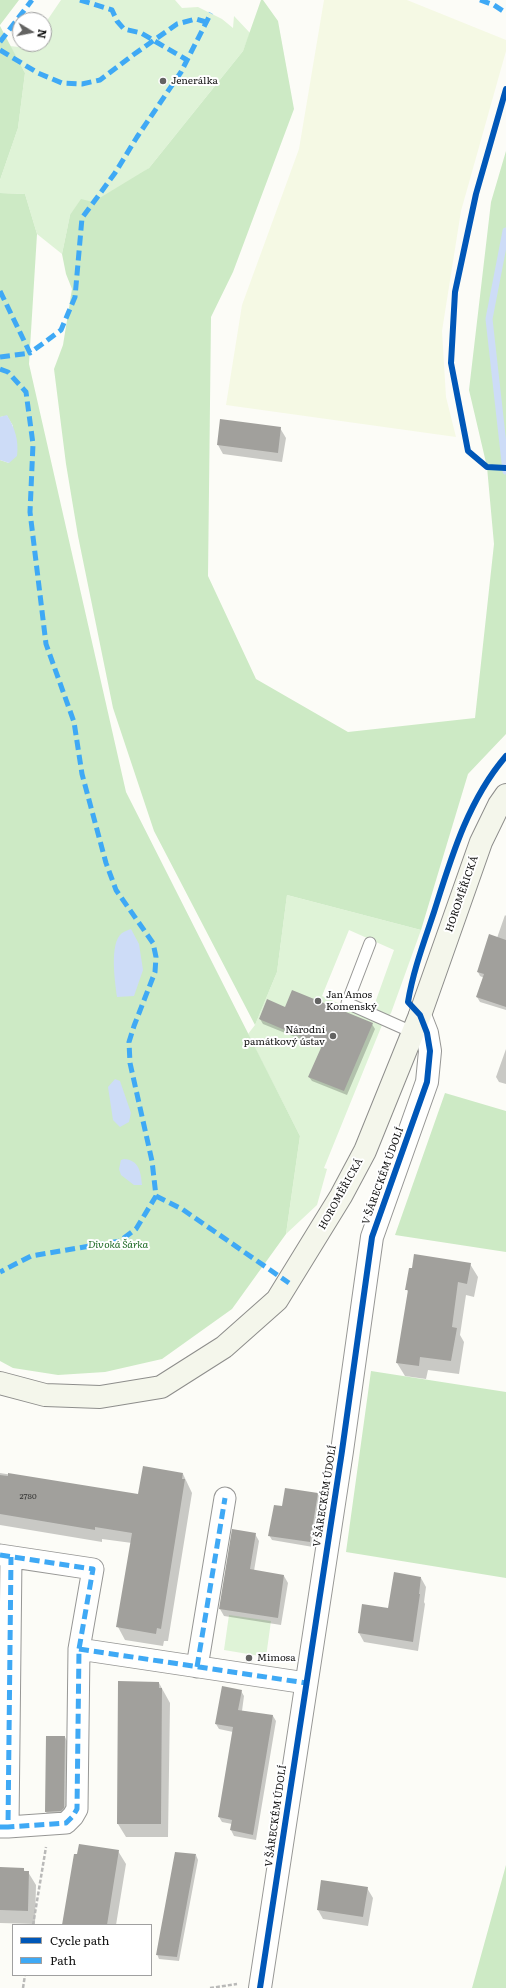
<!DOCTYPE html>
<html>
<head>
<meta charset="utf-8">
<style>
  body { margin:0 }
  #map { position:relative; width:506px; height:1988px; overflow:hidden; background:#fcfcf7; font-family:Literata,serif }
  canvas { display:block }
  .legend { position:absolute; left:12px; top:1924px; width:140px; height:52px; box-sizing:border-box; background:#fff; border:1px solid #a0a0a0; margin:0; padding:5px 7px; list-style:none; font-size:12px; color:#111 }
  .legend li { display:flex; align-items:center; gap:8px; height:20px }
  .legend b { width:20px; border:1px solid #a0a0a0 }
  .north { position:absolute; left:12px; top:12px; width:40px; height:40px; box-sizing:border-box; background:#fff; border:1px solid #a0a0a0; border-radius:50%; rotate:100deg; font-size:11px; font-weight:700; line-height:16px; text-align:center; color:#111 }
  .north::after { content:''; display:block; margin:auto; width:14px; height:18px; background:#636362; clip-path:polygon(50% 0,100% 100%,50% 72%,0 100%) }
</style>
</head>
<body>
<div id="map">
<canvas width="506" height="1988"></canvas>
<ul class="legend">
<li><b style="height:5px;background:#0057b8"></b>Cycle path</li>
<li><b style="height:5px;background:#3fa9f5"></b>Path</li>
</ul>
<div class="north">N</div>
</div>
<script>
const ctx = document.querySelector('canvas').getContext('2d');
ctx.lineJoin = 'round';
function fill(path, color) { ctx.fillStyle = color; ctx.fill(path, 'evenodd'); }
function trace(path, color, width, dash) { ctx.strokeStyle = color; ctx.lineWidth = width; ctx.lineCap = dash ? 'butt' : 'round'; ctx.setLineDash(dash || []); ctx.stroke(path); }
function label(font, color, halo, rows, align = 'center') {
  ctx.font = font + ' Literata,serif'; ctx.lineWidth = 4; ctx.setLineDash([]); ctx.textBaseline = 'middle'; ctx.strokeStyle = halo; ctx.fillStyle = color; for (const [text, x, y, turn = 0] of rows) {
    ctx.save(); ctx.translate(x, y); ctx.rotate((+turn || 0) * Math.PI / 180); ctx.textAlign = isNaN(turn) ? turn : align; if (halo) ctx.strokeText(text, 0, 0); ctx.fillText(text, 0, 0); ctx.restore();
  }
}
const farmland = new Path2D(`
  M324,0H407L506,40V51L461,211L442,331L446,397L456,437L226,405L242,305L299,149Z`);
const green = new Path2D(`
  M61,0H175L182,8L198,7L222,19L233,28L234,16L250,33L243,51L149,168L103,204L70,215L62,254L37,234L25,194L0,193V180L18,128L25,73L10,46L28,48L30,44H44V25Z
  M287,895L421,930L391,1013L382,1025L324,1168L327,1169L317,1205L286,1234L300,1136L248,1034L255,1025L277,972ZM349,930L394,950L370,1017L322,996Z
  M229,1615L271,1621L266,1657L224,1650Z`);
const forest = new Path2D(`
  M0,0H19L0,25Z
  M261,0H263L278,21L294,109L233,272L211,317L208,576L256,679L348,732L475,718L494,544L487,467L469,390L491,202L506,151V734L468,774L421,930L287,895L277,972L255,1025L154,831L113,708L78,536L66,464L54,369L63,345L72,289L66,274L62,254L70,215L81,199L93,202L149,168L243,51Z
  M0,26L25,73L18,128L0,180Z
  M0,193L25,194L37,234L29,364L126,792L300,1136L286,1234L232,1309L162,1359L105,1372L58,1375L13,1368L0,1361V460L9,463L13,426L7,416L0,417Z
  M445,1093L506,1111V1252L395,1235Z
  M371,1371L506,1392V1578L346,1552Z
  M506,1865V1988H472Z`);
const water = new Path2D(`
  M7,415C15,428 19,441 17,456L9,463L0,460V417Z
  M131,929L139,944L143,970L134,996L117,997C115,982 109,943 122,933C125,931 128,930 131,929Z
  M115,1079L120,1081L131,1113L129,1122L120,1127L113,1120L108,1087Z
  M124,1159C139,1160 141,1172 142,1185H134L121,1175L119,1169L121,1160Z`);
const shadow = new Path2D(`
  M280,428L286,438L282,462L223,454L218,445Z
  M505,915L506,916V1010L480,1002L477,997L484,978L480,976L478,972L497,938Z
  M286,1008L372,1024L375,1029L347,1095L312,1081L309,1077L322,1048L263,1024L260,1019Z
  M506,1049V1084L499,1082L496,1077Z
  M470,1264L478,1277L474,1297L466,1295L460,1335L464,1342L459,1374L428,1370L426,1379L405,1376L397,1363L409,1293L406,1289Z
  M0,1473L139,1495L183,1474L192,1493L168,1641H164L163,1646L125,1640L118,1627L132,1543L102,1539V1542L0,1525Z
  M318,1494L320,1499L313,1547L272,1540L269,1535L283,1507Z
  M255,1534L259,1541L254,1571L284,1576L288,1583L281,1625L224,1616L220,1609Z
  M421,1578L426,1587L424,1602L425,1604L418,1651L364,1642L359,1633L389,1609Z
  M159,1683L170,1703L168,1837H126L118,1824Z
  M241,1691L244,1696L242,1711L273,1716L276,1721L256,1840L234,1836L231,1830L232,1824L222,1822L219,1817L233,1732L219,1729L216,1724Z
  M47,1737H65L70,1747L69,1817L51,1821L46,1812Z
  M118,1851L126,1864L116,1925H63Z
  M196,1855L198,1860L179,1961L159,1959L157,1954Z
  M0,1868H23L25,1872H28L36,1885L35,1924L0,1923Z
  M367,1888L373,1898L368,1926L323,1919L318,1910Z`);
const stream = new Path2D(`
  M506,231L489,319L506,471`);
const building = new Path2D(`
  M220,419L281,427L278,453L217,445Z
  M489,934L506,940V1007L476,997L484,974L477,972Z
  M292,990L373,1023L344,1091L308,1077L324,1041L318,1044L259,1019L267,999L285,1007Z
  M414,1254L471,1263L467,1284L458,1282L452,1327L457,1328L451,1361L420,1357L419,1366L396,1363L408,1290H405L409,1268H412Z
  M143,1466L183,1473L182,1479H185L161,1629L157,1628L156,1634L116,1627L132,1533L95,1527V1530L0,1514V1475L8,1476V1473L138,1494Z
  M285,1488L318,1493L310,1542L268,1536L274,1505L282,1506Z
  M232,1529L256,1533L250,1569L284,1575L278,1618L219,1609Z
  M394,1572L421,1577L419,1594H420L413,1642L358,1633L362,1604L388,1608Z
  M118,1681L159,1682V1688H162L161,1824H117Z
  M222,1686L242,1690L238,1710L273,1715L253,1835L230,1830L232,1820L218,1817L233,1727L215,1724Z
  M46,1736H65L64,1808L61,1811L45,1812Z
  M79,1844L119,1850L107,1925H62L74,1854H77Z
  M175,1852L196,1854L177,1957L156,1955Z
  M0,1867L24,1868V1871H29L28,1911L0,1910Z
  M321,1880L368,1887L363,1917L317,1910Z`);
const path = new Path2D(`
  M33,1925L46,1847
  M23,1988L25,1975
  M210,1988L237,1984`);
const service = new Path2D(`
  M370,943L347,1003L412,1032`);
const minor = new Path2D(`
  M0,1555L93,1569L79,1649L77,1809L73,1816L66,1823L8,1827
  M79,1649L306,1683
  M197,1667L225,1498
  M0,1827H8L11,1557`);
const tertiary = new Path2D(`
  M260,1988L342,1451L372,1237L427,1082L430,1051L427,1033L420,1015`);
const secondary = new Path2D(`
  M0,1383L45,1395L100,1397L161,1387L224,1347L277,1300L341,1196L365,1151L420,1015L481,842L499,805L506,795`);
const quiet = new Path2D(`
  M80,0L112,10L117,21L124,29L141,33L187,60
  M480,0L494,5L506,13
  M0,42L32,0
  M0,50L38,73L62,83L82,84L100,80L133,55L177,24L196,19L206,22
  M0,291L30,353L61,330L75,297L82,218L115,173L137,137L181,72L211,13
  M0,357L30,353
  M0,369L8,372L26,392L33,444L30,512L46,644L74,722L82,774L106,863L116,890L153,943L156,957L155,972L134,1026L129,1042L130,1063L152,1161L156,1196L136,1229L120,1241L31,1256L0,1272
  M156,1196L182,1209L289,1283
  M0,1555L93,1569L79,1649L77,1809L73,1816L66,1823L8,1827
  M79,1649L306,1683
  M197,1667L225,1498
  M0,1827H8L11,1557`);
const cycleway = new Path2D(`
  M506,89L476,194L455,292L451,363L468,451L487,467L506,468
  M260,1988L342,1451L372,1237L427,1082L430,1051L427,1033L420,1015L408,1002C413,971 424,942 434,912C451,858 468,800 506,756`);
const markers = [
  [163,81,4,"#636362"],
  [318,1001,4,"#636362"],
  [333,1036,4,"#636362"],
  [249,1658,4,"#636362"]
];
const numberNames = [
  ["2780",28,1497]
];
const poiNames = [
  ["Jenerálka",171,81],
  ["Jan Amos",326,995],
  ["Komenský",326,1007],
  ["Národní",325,1030,"right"],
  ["památkový ústav",325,1042,"right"],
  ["Mimosa",257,1658]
];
const streetNames = [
  ["HOROMĚŘICKÁ",462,894,-71],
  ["V ŠÁRECKÉM ÚDOLÍ",383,1176,-70],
  ["HOROMĚŘICKÁ",341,1194,-61],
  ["V ŠÁRECKÉM ÚDOLÍ",325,1496,-81],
  ["V ŠÁRECKÉM ÚDOLÍ",276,1816,-82]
];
const parkNames = [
  ["Divoká Šárka",118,1245]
];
fill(farmland, '#f5f9e4');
fill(green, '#dff3d7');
fill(forest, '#cdeac5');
fill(water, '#cddcf7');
fill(shadow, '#0003');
trace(stream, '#cddcf7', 7);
fill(building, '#a1a09c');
trace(service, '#979795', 13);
trace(minor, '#979795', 23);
trace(tertiary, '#979795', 24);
trace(secondary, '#8d8d8b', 24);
trace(path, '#b9b9b8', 2.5, [4, 2]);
trace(service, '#fffffe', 11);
trace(minor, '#fffffe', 21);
trace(tertiary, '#fffffe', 22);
trace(secondary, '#f4f6eb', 22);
trace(quiet, '#3fa9f5', 5, [10, 5]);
trace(cycleway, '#0057b8', 6);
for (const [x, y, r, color] of markers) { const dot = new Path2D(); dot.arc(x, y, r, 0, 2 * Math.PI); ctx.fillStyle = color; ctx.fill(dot); trace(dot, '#fff', 1.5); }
label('8px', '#353534', null, numberNames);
label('10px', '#111', '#fff', poiNames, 'left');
label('10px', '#111', '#fff', streetNames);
label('italic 10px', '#1f6a25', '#fff', parkNames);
</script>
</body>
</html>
